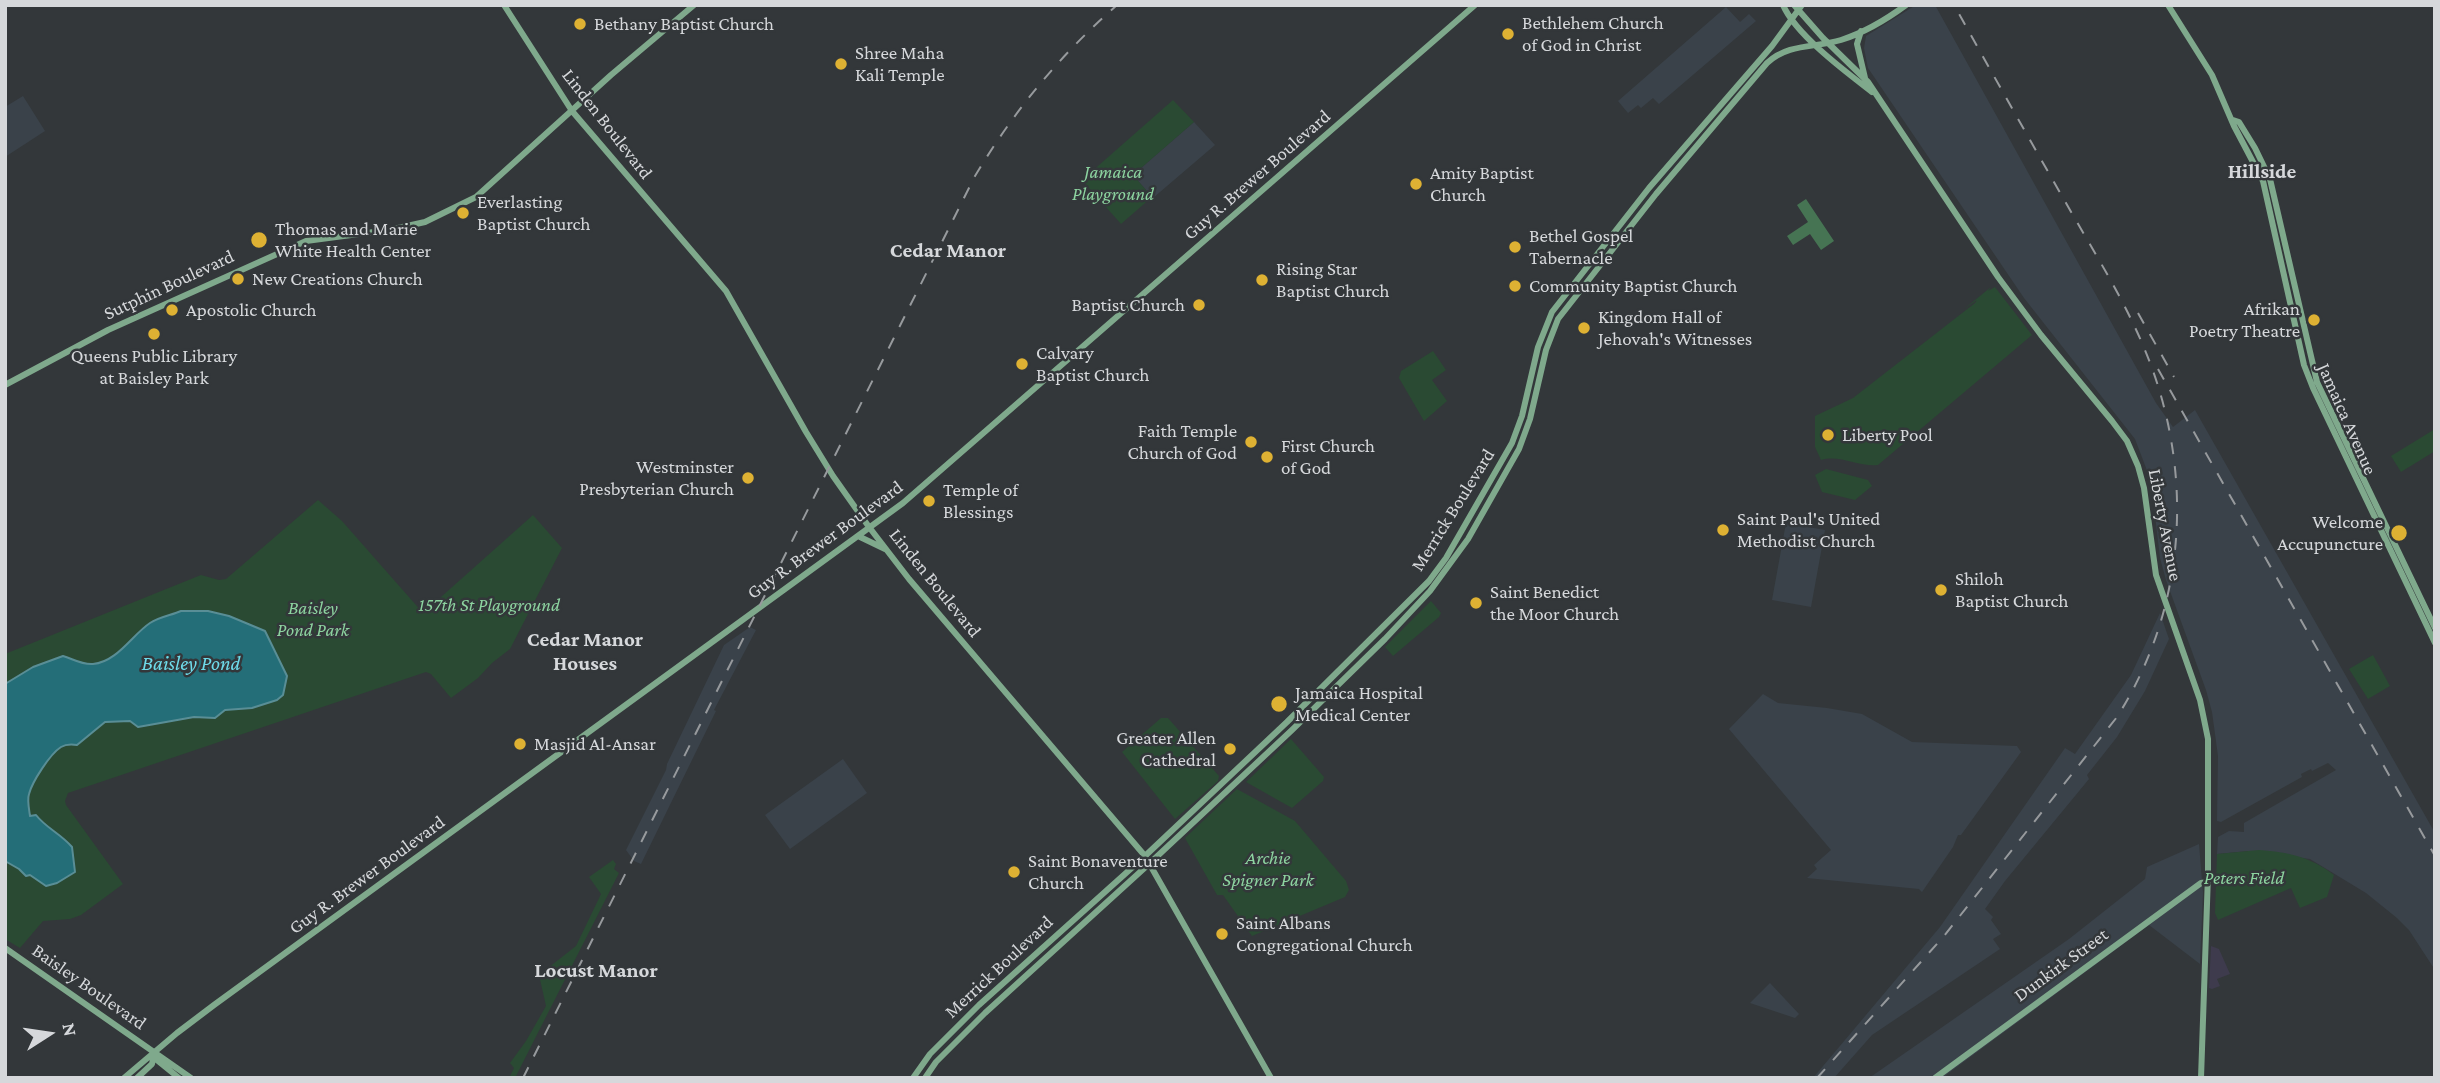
<!DOCTYPE html>
<html>
<head>
<meta charset="utf-8">
<style>
  body { margin:0 }
  #map { position:relative; width:2440px; height:1083px; overflow:hidden; background:#33373a; font-family:"Crimson Pro",serif }
  canvas { display:block }
  .frame { position:absolute; inset:0; border:7px solid #d6d8db; pointer-events:none }
  .north { position:absolute; left:14px; top:999px; width:70px; height:70px; -webkit-text-stroke:5px #33373a; paint-order:stroke; rotate:78deg; font-size:19px; font-weight:700; line-height:28px; text-align:center; color:#d6d8db }
  .north::after { content:''; display:block; margin:auto; width:24px; height:32px; background:#d6d8db; clip-path:polygon(50% 0,100% 100%,50% 72%,0 100%) }
</style>
</head>
<body>
<div id="map">
<canvas width="2440" height="1083"></canvas>
<div class="frame"></div>
<div class="north">N</div>
</div>
<script>
const ctx = document.querySelector('canvas').getContext('2d');
ctx.lineJoin = 'round';
function fill(path, color) { ctx.fillStyle = color; ctx.fill(path, 'evenodd'); }
function trace(path, color, width, dash) { ctx.strokeStyle = color; ctx.lineWidth = width; ctx.lineCap = dash ? 'butt' : 'round'; ctx.setLineDash(dash || []); ctx.stroke(path); }
function label(font, color, halo, rows, align = 'center') {
  ctx.font = font + ' "Crimson Pro",serif'; ctx.lineWidth = 5; ctx.setLineDash([]); ctx.textBaseline = 'middle'; ctx.strokeStyle = halo; ctx.fillStyle = color; for (const [text, x, y, turn = 0] of rows) {
    ctx.save(); ctx.translate(x, y); ctx.rotate((+turn || 0) * Math.PI / 180); ctx.textAlign = isNaN(turn) ? turn : align; if (halo) ctx.strokeText(text, 0, 0); ctx.fillText(text, 0, 0); ctx.restore();
  }
}
const commercial = new Path2D(`
  M2211,946L2219,949L2230,974L2217,979L2220,986L2212,989L2209,988Z`);
const built = new Path2D(`
  M1916,5H1935L2156,403L2173,427L2195,410L2435,833V970L2409,930L2397,918L2366,893L2310,859L2249,851L2217,854L2218,837L2229,831L2244,832V823L2336,770L2328,763L2312,771L2311,769L2301,774L2302,777L2221,822L2217,821L2218,756L2212,712L2206,690L2166,580L2160,558L2151,481L2135,439L2024,298L1868,68L1864,48L1866,36Z
  M1726,7L1740,22L1749,14L1756,21L1659,104L1653,98L1641,108L1638,105L1628,113L1618,101Z
  M23,96L45,131L5,157V107Z
  M1194,122L1215,145L1153,198L1133,175Z
  M1786,523L1825,530L1811,607L1772,600Z
  M2160,613L2169,639L2145,691L2117,737L2087,775L2089,779L2005,881L1985,909L1993,917L1991,920L2001,934L1993,939L2000,949L1872,1035L1834,1078H1813L1940,927L2065,748L2075,754L2131,675Z
  M750,627L756,630L714,710L716,711L641,864L634,861L626,850L666,770L667,764L724,645Z
  M1763,694L1778,703L1827,708L1862,714L1912,742L2017,746L2021,752L1961,835H1958L1953,847L1922,892L1919,889L1807,878L1817,869L1814,865L1831,850L1729,729Z
  M843,759L867,793L790,849L765,815Z
  M2199,844L2203,893L2200,964L2149,925L1942,1078H1869L2069,939L2145,879L2147,867Z
  M1770,983L1799,1014L1795,1018L1750,1003Z`);
const green = new Path2D(`
  M1173,100L1194,122L1133,175L1152,197L1121,224L1082,180Z
  M1991,287L1988,291L1995,287L2032,335L1878,465C1859,467 1839,454 1821,460L1815,447V416L1853,398L1975,303L1977,300L1964,309Z
  M1433,351L1446,370L1432,380L1447,401L1424,421L1399,378L1401,371Z
  M2435,429V451L2401,472L2391,456Z
  M1826,469L1868,480L1872,486L1855,500L1822,492L1815,475Z
  M318,500L342,521L423,613L533,515L562,548L510,649L492,663L478,678L451,698L431,674L426,672L68,793L65,801L66,805L123,884L81,915L70,919L43,921L20,948L5,939V654L201,575L219,580L226,579Z
  M1431,601L1441,613L1439,617L1393,656L1385,647Z
  M2373,655L2390,686L2368,699L2349,669Z
  M1161,718H1168L1219,776L1218,781L1175,819L1122,752Z
  M1291,739L1324,777L1323,781L1292,808L1246,782Z
  M1237,789L1295,821L1346,881L1349,890L1345,897L1252,936L1223,895H1217L1185,838Z
  M2259,850C2288,852 2311,857 2334,875L2327,897L2300,908L2291,888L2218,920L2215,913L2217,854Z
  M613,860L616,864L614,869L619,873L515,1078H509L514,1068L510,1063L526,1041L546,1006L539,975L576,946L601,894L589,877Z`);
const forest = new Path2D(`
  M1806,199L1834,241L1821,250L1810,234L1793,245L1787,236L1808,222L1797,205Z`);
const water = new Path2D(`
  M181,611H208L229,616L265,631L287,676L283,695L277,700L252,708L225,710L215,718L194,717L138,727L130,721L105,722L77,745C71,744 66,744 61,747C50,754 32,782 29,794C27,800 29,809 30,816L36,815C46,828 61,834 72,847L75,872L57,883L46,886L30,875L26,876L19,869L5,861V684L33,667L63,656C73,659 82,665 93,664C117,662 132,635 150,623C159,617 172,615 181,611Z`);
const major = new Path2D(`
  M504,5L572,111L726,291L806,432L833,476L869,527L909,579L1145,856L1271,1078
  M1783,5C1796,35 1846,72 1872,92
  M1794,5L1823,38L1868,82L1998,277L2041,335L2112,421L2127,441L2138,466L2144,488L2156,575L2200,700L2208,739V875L2201,1078
  M2168,5L2212,75L2234,126L2263,181L2304,365L2313,388L2435,643
  M1861,31L1857,44L1865,78
  M2233,120L2239,122L2255,148L2270,179L2317,382L2435,628
  M5,385L108,330L306,241L389,230L425,222L476,197L611,75L694,5
  M858,536L885,549
  M5,948L191,1078
  M155,1052L158,1061L179,1078
  M124,1078L177,1033L214,1005L903,503L1475,5
  M137,1078L152,1064L154,1054
  M913,1078L930,1054L979,1005L1145,856L1287,722L1429,581L1446,558L1512,443L1522,416L1538,347L1552,312L1649,188L1772,46L1802,5
  M925,1078L936,1062L985,1013L1150,863L1292,730L1385,639L1430,591L1468,539L1519,449L1530,419L1546,350L1558,319L1656,194L1767,63C1789,43 1815,48 1841,40C1863,33 1887,19 1906,5
  M1935,1078L2201,883L2208,882`);
const rail = new Path2D(`
  M2138,313L2174,377
  M2158,369L2435,856
  M523,1078L975,176C1014,111 1060,55 1117,5
  M1817,1078L1944,936L2117,717C2189,604 2195,465 2142,343C2121,294 2092,249 2066,203C2028,137 1991,71 1954,5`);
const markers = [
  [580,24,7,"#deb133"],
  [1508,34,7,"#deb133"],
  [841,64,7,"#deb133"],
  [1416,184,7,"#deb133"],
  [463,213,7,"#deb133"],
  [259,240,9,"#deb133"],
  [1515,247,7,"#deb133"],
  [238,279,7,"#deb133"],
  [1262,280,7,"#deb133"],
  [1515,286,7,"#deb133"],
  [1199,305,7,"#deb133"],
  [172,310,7,"#deb133"],
  [2314,320,7,"#deb133"],
  [1584,328,7,"#deb133"],
  [154,334,7,"#deb133"],
  [1022,364,7,"#deb133"],
  [1828,435,7,"#deb133"],
  [1251,442,7,"#deb133"],
  [1267,457,7,"#deb133"],
  [748,478,7,"#deb133"],
  [929,501,7,"#deb133"],
  [1723,530,7,"#deb133"],
  [2399,533,9,"#deb133"],
  [1941,590,7,"#deb133"],
  [1476,603,7,"#deb133"],
  [1279,704,9,"#deb133"],
  [520,744,7,"#deb133"],
  [1230,749,7,"#deb133"],
  [1014,872,7,"#deb133"],
  [1222,934,7,"#deb133"]
];
const poiNames = [
  ["Bethlehem Church",1522,23],
  ["of God in Christ",1522,45],
  ["Bethany Baptist Church",594,24],
  ["Shree Maha",855,53],
  ["Kali Temple",855,75],
  ["Amity Baptist",1430,173],
  ["Church",1430,195],
  ["Everlasting",477,202],
  ["Baptist Church",477,224],
  ["Thomas and Marie",275,229],
  ["White Health Center",275,251],
  ["Bethel Gospel",1529,236],
  ["Tabernacle",1529,258],
  ["Rising Star",1276,269],
  ["Baptist Church",1276,291],
  ["New Creations Church",252,279],
  ["Community Baptist Church",1529,286],
  ["Baptist Church",1185,305,"right"],
  ["Afrikan",2300,309,"right"],
  ["Poetry Theatre",2300,331,"right"],
  ["Apostolic Church",186,310],
  ["Kingdom Hall of",1598,317],
  ["Jehovah's Witnesses",1598,339],
  ["Calvary",1036,353],
  ["Baptist Church",1036,375],
  ["Queens Public Library",154,356,"center"],
  ["at Baisley Park",154,378,"center"],
  ["Faith Temple",1237,431,"right"],
  ["Church of God",1237,453,"right"],
  ["Liberty Pool",1842,435],
  ["First Church",1281,446],
  ["of God",1281,468],
  ["Westminster",734,467,"right"],
  ["Presbyterian Church",734,489,"right"],
  ["Temple of",943,490],
  ["Blessings",943,512],
  ["Saint Paul's United",1737,519],
  ["Methodist Church",1737,541],
  ["Welcome",2383,522,"right"],
  ["Accupuncture",2383,544,"right"],
  ["Shiloh",1955,579],
  ["Baptist Church",1955,601],
  ["Saint Benedict",1490,592],
  ["the Moor Church",1490,614],
  ["Jamaica Hospital",1295,693],
  ["Medical Center",1295,715],
  ["Greater Allen",1216,738,"right"],
  ["Cathedral",1216,760,"right"],
  ["Masjid Al-Ansar",534,744],
  ["Saint Bonaventure",1028,861],
  ["Church",1028,883],
  ["Saint Albans",1236,923],
  ["Congregational Church",1236,945]
];
const streetNames = [
  ["Linden Boulevard",607,124,52],
  ["Guy R. Brewer Boulevard",1257,175,-41],
  ["Sutphin Boulevard",169,285,-25],
  ["Jamaica Avenue",2347,419,66],
  ["Merrick Boulevard",1453,510,-58],
  ["Liberty Avenue",2165,525,79],
  ["Guy R. Brewer Boulevard",825,540,-36],
  ["Linden Boulevard",935,583,51],
  ["Guy R. Brewer Boulevard",367,875,-36],
  ["Dunkirk Street",2061,965,-36],
  ["Merrick Boulevard",999,967,-43],
  ["Baisley Boulevard",89,987,35]
];
const parkNames = [
  ["Jamaica",1113,172],
  ["Playground",1113,194],
  ["157th St Playground",489,605],
  ["Baisley",313,608],
  ["Pond Park",313,630],
  ["Archie",1268,858],
  ["Spigner Park",1268,880],
  ["Peters Field",2244,878]
];
const neighbourhoodNames = [
  ["Hillside",2262,172],
  ["Cedar Manor",948,251],
  ["Cedar Manor",585,640],
  ["Houses",585,664],
  ["Locust Manor",596,971]
];
const waterNames = [
  ["Baisley Pond",191,664]
];
fill(commercial, '#3e3b4d');
fill(built, '#3a424a');
fill(green, '#2a4a33');
fill(forest, '#467453');
fill(water, '#246e78');
trace(water, '#598e96', 2);
trace(major, '#7fa98c', 6);
trace(rail, '#979a9d', 2, [12, 12]);
for (const [x, y, r, color] of markers) { const dot = new Path2D(); dot.arc(x, y, r, 0, 2 * Math.PI); ctx.fillStyle = color; ctx.fill(dot); trace(dot, '#33373a', 2.5); }
label('19px', '#d6d8db', '#33373a', poiNames, 'left');
label('19px', '#d6d8db', '#33373a', streetNames);
label('italic 19px', '#8dd4a0', '#33373a', parkNames);
label('bold 21px', '#d6d8db', '#33373a', neighbourhoodNames);
label('italic 21px', '#6edceb', '#33373a', waterNames);
</script>
</body>
</html>
